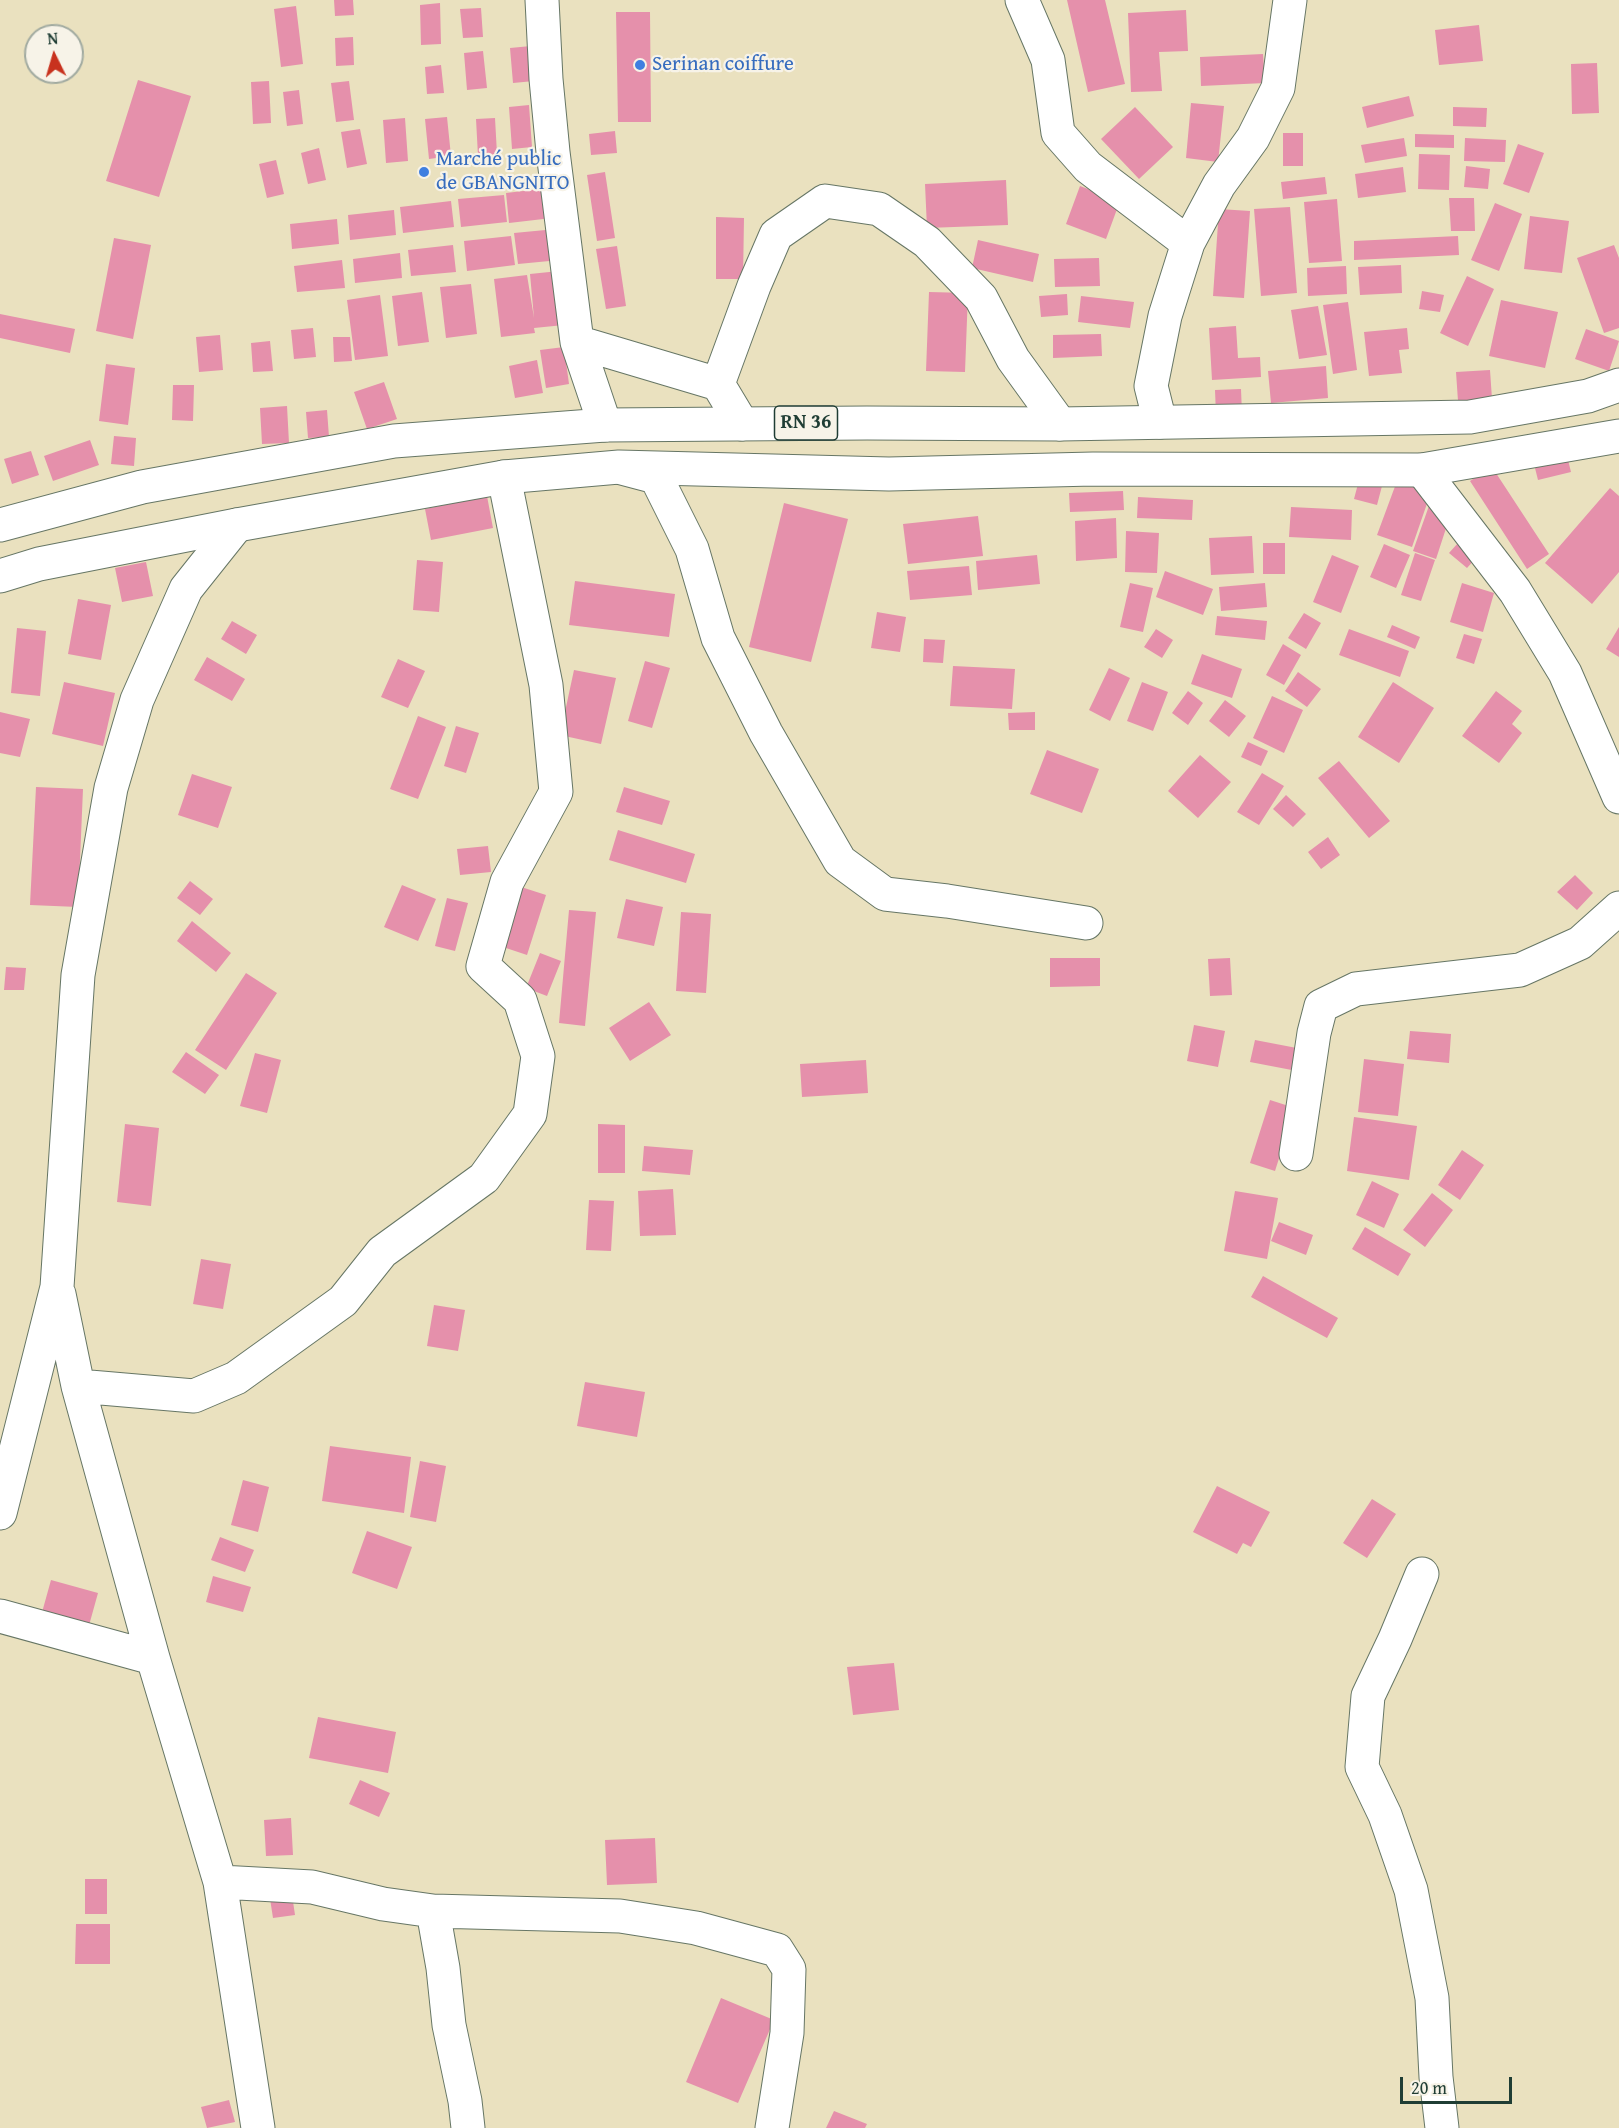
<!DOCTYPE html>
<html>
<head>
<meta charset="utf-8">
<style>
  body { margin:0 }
  #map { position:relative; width:1619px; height:2128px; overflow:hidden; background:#eae1bf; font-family:"Gentium Book Plus",serif }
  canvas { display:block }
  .north { position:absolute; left:24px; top:24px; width:60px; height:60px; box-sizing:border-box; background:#f7f3e8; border:2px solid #a1aaa0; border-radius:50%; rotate:355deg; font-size:16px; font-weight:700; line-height:24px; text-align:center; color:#1f3d34 }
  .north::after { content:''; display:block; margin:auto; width:21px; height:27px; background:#c8321e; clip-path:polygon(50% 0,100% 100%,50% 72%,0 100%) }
  .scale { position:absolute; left:1400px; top:2077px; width:112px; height:27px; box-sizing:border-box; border:3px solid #1f3d34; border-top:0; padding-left:8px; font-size:18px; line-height:21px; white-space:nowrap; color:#1f3d34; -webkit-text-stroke:4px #f7f3e8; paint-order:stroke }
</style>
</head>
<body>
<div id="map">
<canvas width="1619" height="2128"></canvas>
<div class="north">N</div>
<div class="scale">20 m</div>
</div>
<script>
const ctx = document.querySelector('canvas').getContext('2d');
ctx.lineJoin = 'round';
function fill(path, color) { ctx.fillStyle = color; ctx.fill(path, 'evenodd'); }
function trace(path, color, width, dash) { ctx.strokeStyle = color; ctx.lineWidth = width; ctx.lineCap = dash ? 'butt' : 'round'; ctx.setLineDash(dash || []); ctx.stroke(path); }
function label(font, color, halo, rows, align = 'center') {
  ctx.font = font + ' "Gentium Book Plus",serif'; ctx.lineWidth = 4.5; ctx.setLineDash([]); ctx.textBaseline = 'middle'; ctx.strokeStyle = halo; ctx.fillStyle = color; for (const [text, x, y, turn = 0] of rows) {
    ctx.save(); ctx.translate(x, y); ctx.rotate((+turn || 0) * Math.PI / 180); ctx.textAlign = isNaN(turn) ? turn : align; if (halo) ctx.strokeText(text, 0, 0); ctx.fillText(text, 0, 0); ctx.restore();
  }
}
const building = new Path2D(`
  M334,0H353L354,15L335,16Z
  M1067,0H1105L1125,84L1088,92Z
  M440,3L441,44L421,45L420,5Z
  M296,6L303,64L281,67L274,9Z
  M481,8L483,37L463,38L460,9Z
  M1186,10L1188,51L1159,52L1162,91L1131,92L1128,13Z
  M616,12H650L651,122H618Z
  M1479,25L1483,61L1439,65L1435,30Z
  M353,37L354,65L336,66L335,38Z
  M531,46L534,81L513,83L510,48Z
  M483,51L487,88L467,90L464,53Z
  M1263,54L1265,83L1201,86L1200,57Z
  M1597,63L1599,113L1572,114L1571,64Z
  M441,65L444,93L427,94L425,67Z
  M138,80L191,96L159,197L106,181Z
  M269,81L271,123L253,124L251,82Z
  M349,81L354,120L336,122L331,83Z
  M299,90L303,124L287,126L283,92Z
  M1409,96L1414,116L1367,128L1362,107Z
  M1191,103L1224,106L1218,162L1186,158Z
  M529,105L532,147L512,149L509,107Z
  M1135,107L1173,147L1139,179L1101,139Z
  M1453,107L1487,108L1486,127L1453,126Z
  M447,117L451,156L429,159L425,119Z
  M405,118L408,161L386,163L383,120Z
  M495,118L497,154L478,156L476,119Z
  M360,129L367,164L347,168L341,132Z
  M615,131L617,153L591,155L589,134Z
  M1283,133H1303V166H1283Z
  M1415,134L1454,135V148L1415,147Z
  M1404,138L1407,156L1365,163L1361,145Z
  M1465,138L1506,140L1505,162L1464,161Z
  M1518,144L1544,153L1529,193L1503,184Z
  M319,148L326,180L308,184L301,153Z
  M1419,154L1450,155L1449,190L1418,189Z
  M276,160L284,194L267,198L259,164Z
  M1466,166L1490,169L1488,189L1464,187Z
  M1403,167L1406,192L1358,198L1355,174Z
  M605,172L615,238L597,241L587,175Z
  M1325,177L1327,194L1283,199L1281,182Z
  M1006,180L1008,225L927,228L925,184Z
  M1080,186L1120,201L1106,239L1066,224Z
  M549,188L552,218L509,223L506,193Z
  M504,195L507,222L461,227L458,199Z
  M1449,198H1474L1475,231H1451Z
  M1337,199L1342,261L1309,263L1304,202Z
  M451,201L454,227L403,233L400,207Z
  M1495,203L1522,214L1499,271L1471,260Z
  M1290,207L1297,293L1261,296L1254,209Z
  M1219,209L1250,211L1244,298L1213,296Z
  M394,210L396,235L350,240L348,215Z
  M1530,216L1569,221L1562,273L1524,269Z
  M716,217L744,218L743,279H716Z
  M337,219L339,244L292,249L290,224Z
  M556,229L560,260L518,264L514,233Z
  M511,236L515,265L467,271L464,241Z
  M1458,236L1459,255L1354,260V241Z
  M114,238L151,245L133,339L96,331Z
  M978,240L1039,254L1033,282L972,268Z
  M453,245L456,272L411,276L408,250Z
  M1614,245L1619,258V328L1604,333L1577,258Z
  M617,246L626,306L606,309L596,249Z
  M400,253L402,278L355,283L353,259Z
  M1099,258L1100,286L1055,287L1054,259Z
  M342,260L345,288L297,292L294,266Z
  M1401,265L1402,293L1360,295L1358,267Z
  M1346,266L1347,294L1308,296L1307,268Z
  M559,271L564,325L534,328L535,333L501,337L494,279L527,275L534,318L530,274Z
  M1467,276L1494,289L1468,346L1440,333Z
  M471,284L477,334L446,338L440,287Z
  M1422,291L1444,295L1440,312L1419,309Z
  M422,292L429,342L398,346L392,296Z
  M929,292L968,293L965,372L926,371Z
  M1067,294L1068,315L1041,317L1039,296Z
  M380,295L388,356L355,360L347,300Z
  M1081,296L1134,302L1130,328L1078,322Z
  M1501,300L1558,312L1545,368L1489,356Z
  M1348,302L1357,370L1333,374L1323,305Z
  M1318,306L1327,355L1299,359L1291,310Z
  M0,314L75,329L70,353L0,338Z
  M1236,326L1238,358L1260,357L1261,377L1212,380L1209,328Z
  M313,328L316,357L294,359L291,330Z
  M1407,328L1409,349L1399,350L1402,373L1369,376L1364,332Z
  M1586,329L1619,341L1609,371L1575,359Z
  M1101,334L1102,356L1053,358V335Z
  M220,335L223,370L199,372L196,337Z
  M333,337H350L352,361L334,362Z
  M270,341L273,371L253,372L251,343Z
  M564,347L569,384L546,388L540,350Z
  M537,360L543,393L515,398L509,366Z
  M106,364L135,368L128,425L99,421Z
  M1326,366L1328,398L1271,403L1268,371Z
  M1490,370L1492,399L1458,401L1456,372Z
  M384,382L397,419L367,429L354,392Z
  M173,385H194L193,421L172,420Z
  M1241,389L1242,414L1216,415L1215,390Z
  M287,406L289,443L262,444L260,408Z
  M327,410L329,437L308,438L306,412Z
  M114,436L136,438L134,466L111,464Z
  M90,440L99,465L53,481L44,456Z
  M31,451L39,475L12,484L4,459Z
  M1567,456L1571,472L1538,480L1534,464Z
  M1492,467L1549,554L1527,569L1470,481Z
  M1359,480L1382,486L1377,505L1354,499Z
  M1397,481L1431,492L1412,547L1377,535Z
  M1610,488L1619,496V572L1592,604L1545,563Z
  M1123,491L1124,510L1070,512L1069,493Z
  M487,496L493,528L431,540L425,509Z
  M1138,497L1193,500L1192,520L1137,518Z
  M784,503L848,519L811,662L749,647Z
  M1430,503L1452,510L1436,559L1413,551Z
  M1291,507L1352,510L1351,540L1289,537Z
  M978,516L983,556L908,564L903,524Z
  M1116,518L1117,558L1076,561L1075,521Z
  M1126,531L1159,533L1157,573L1125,572Z
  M1252,536L1254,573L1211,575L1209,538Z
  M1263,543H1285V574H1263Z
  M1458,543L1476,558L1467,568L1449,553Z
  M1384,544L1410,555L1396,588L1370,577Z
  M1415,553L1435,560L1421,601L1401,595Z
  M1037,555L1040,584L978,590L976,561Z
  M1332,555L1359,566L1341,613L1313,602Z
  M417,560L443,562L439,612L413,610Z
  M146,562L153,596L122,602L115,568Z
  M969,566L972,595L910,600L907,571Z
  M1165,571L1213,589L1203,615L1156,597Z
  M575,581L675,594L669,637L569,625Z
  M1130,583L1153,588L1143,632L1120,627Z
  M1265,583L1267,607L1221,611L1219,587Z
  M1462,583L1494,593L1483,632L1450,622Z
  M78,599L111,605L101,660L68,654Z
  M877,612L906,617L900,652L871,648Z
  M1304,613L1321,623L1306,649L1288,638Z
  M1217,616L1267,621L1265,640L1215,635Z
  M232,621L257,635L246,654L221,639Z
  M1392,625L1420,637L1415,649L1387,637Z
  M1619,627V657L1606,649Z
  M17,628L46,631L40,696L11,693Z
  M1156,629L1173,640L1162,658L1144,647Z
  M1349,629L1409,651L1400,677L1339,655Z
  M1464,634L1482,639L1474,664L1456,658Z
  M924,639L945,640L943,663L923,662Z
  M1283,644L1301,655L1284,685L1266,675Z
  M1202,654L1242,669L1232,698L1191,684Z
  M207,657L245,679L232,701L194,680Z
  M398,659L425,671L408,708L381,697Z
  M645,661L670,668L652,728L628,721Z
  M953,666L1015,669L1012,709L950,706Z
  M1109,668L1130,678L1110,721L1089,710Z
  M574,670L616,678L601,744L560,735Z
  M1298,672L1321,689L1307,707L1285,691Z
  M64,682L115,693L103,746L52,734Z
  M1142,682L1168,692L1153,731L1127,721Z
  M1393,682L1434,708L1399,763L1358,737Z
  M1188,691L1203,703L1188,725L1172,713Z
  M1496,691L1522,711L1512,724L1522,733L1499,763L1462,736Z
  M1272,696L1303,710L1284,753L1253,738Z
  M1225,700L1246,716L1229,737L1209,721Z
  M0,712L30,719L20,757L0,753Z
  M1035,712V730H1009L1008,713Z
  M418,716L446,727L418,799L390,789Z
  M456,726L479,733L466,773L444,766Z
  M1248,742L1268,751L1261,766L1241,757Z
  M1047,750L1099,769L1082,813L1030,794Z
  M1200,755L1231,782L1198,818L1168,791Z
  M1339,761L1390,821L1369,838L1318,778Z
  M1262,773L1284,786L1259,825L1237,812Z
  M192,774L232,787L218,828L178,815Z
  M36,787L83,789L78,907L30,905Z
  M624,787L670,801L662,825L616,812Z
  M1286,795L1306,814L1293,827L1273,809Z
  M618,830L695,854L686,883L609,860Z
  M1328,837L1340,855L1321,869L1308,852Z
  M488,846L491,872L460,875L457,849Z
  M1575,875L1593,893L1577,910L1557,892Z
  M190,881L213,899L200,915L177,898Z
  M402,885L436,899L418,941L384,927Z
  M518,886L546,895L527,955L500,946Z
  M447,898L468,903L455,951L435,946Z
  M626,899L663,907L654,946L617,938Z
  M569,910L596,912L585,1026L559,1023Z
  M681,912L711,914L706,993L676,991Z
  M192,921L231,953L216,972L177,941Z
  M540,953L561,961L547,996L526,988Z
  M1050,958H1100V986L1050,987Z
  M1230,958L1232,995L1210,996L1208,959Z
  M6,967L26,968L24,990H4Z
  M246,973L277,993L226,1070L195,1050Z
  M649,1002L671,1035L630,1061L609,1028Z
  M1194,1025L1225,1031L1218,1067L1187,1061Z
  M1410,1031L1451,1034L1449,1063L1407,1059Z
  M1255,1040L1302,1049L1297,1071L1250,1062Z
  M186,1052L219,1075L205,1094L172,1072Z
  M255,1053L281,1060L267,1113L240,1106Z
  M1364,1059L1404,1064L1398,1116L1358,1112Z
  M866,1060L868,1093L802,1097L800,1064Z
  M1270,1100L1295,1108L1275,1171L1250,1163Z
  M1354,1117L1417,1126L1409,1180L1347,1171Z
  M125,1124L159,1128L151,1206L117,1202Z
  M598,1124L625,1125V1173H598Z
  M644,1146L693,1150L690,1175L642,1171Z
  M1462,1150L1484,1165L1460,1200L1438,1185Z
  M1372,1181L1399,1194L1384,1228L1356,1215Z
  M673,1189L676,1235L640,1236L638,1191Z
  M1235,1191L1278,1198L1267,1259L1224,1251Z
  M1432,1193L1453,1210L1425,1247L1403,1230Z
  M589,1200L614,1201L611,1251L586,1250Z
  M1279,1222L1313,1235L1306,1255L1271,1241Z
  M1365,1227L1411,1254L1398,1276L1352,1249Z
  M201,1259L231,1264L223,1309L193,1304Z
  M1263,1276L1338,1318L1327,1338L1251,1297Z
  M434,1305L465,1310L458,1351L427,1346Z
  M585,1382L645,1392L637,1437L577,1426Z
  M330,1446L411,1457L404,1513L322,1501Z
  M420,1461L446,1466L436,1522L410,1517Z
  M243,1480L269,1487L258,1532L231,1525Z
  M1217,1486L1270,1512L1251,1547L1243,1543L1237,1554L1193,1532Z
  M1372,1499L1396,1514L1367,1558L1343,1543Z
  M367,1531L412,1547L397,1589L352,1573Z
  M220,1537L254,1550L245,1572L211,1560Z
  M213,1576L251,1587L243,1612L206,1602Z
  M51,1580L98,1593L88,1629L41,1616Z
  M894,1663L899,1710L853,1715L847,1667Z
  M318,1717L396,1732L388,1773L309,1758Z
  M360,1780L390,1793L379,1817L349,1804Z
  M291,1818L293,1855L266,1856L264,1820Z
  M655,1838L657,1883L607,1885L605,1840Z
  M85,1879H107V1914H85Z
  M291,1888L295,1915L273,1918L269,1892Z
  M76,1924H110V1964H75Z
  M721,1998L774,2020L738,2103L686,2082Z
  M229,2100L235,2122L207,2128L201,2107Z
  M834,2111L867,2124L865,2128H826Z`);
const minor = new Path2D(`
  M542,0L546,79L553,152L577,342L605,425
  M1022,0L1048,60L1058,133L1088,167L1188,243
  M577,342L718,384L742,424
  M718,384L754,286L776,235L825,201L879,209L927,242L981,298L1013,359L1060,424
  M1160,422L1151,386L1165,316L1188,243L1219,185L1253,138L1278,88L1290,0
  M622,468L656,477L692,549L718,638L766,733L840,861L885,894L947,901L1086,923
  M1422,470L1515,591L1565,673L1619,797
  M1296,1154L1314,1033L1321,1006L1356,989L1520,970L1580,943L1619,908
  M59,1294L78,1386L153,1658L220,1882L258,2128
  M78,1386L194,1396L236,1378L343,1301L382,1252L484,1178L530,1114L538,1056L520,1000L483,966L507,882L556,792L546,685L504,477
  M0,1513L57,1287L78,975L111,788L137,700L186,589L237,525
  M1422,1574L1395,1639L1368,1696L1362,1767L1385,1815L1411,1890L1432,1998L1436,2077L1442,2128
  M0,1616L153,1658
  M220,1882L312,1887L383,1904L433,1911L620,1916L696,1928L777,1950L789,1969L787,2033L772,2128
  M433,1911L443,1968L449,2025L465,2101L468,2128`);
const primary = new Path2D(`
  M0,525L142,487L394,441L605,425L867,423L1060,424L1470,417L1588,396L1619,385
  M0,576L39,564L237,525L504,477L619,467L889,474L1093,469L1422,470L1619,436`);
const markers = [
  [640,65,6,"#3f7fe0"],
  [424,172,6,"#3f7fe0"]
];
const shields = [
  [806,423,63]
];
const shieldNames = [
  ["RN 36",806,423]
];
const shopNames = [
  ["Serinan coiffure",652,65],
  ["Marché public",436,160],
  ["de GBANGNITO",436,184]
];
fill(building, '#e590ab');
trace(minor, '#667665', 35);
trace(primary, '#667665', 35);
trace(minor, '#fff', 33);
trace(primary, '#fff', 33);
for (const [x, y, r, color] of markers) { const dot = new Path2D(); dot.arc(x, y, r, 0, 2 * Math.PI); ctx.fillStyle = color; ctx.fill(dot); trace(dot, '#f7f3e8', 2); }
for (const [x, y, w] of shields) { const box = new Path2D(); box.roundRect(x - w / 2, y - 17, w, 34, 4.5); ctx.fillStyle = '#f7f3e8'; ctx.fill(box); trace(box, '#1f3d34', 1.5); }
label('bold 20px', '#1f3d34', null, shieldNames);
label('21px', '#366cbe', '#f7f3e8', shopNames, 'left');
</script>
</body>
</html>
